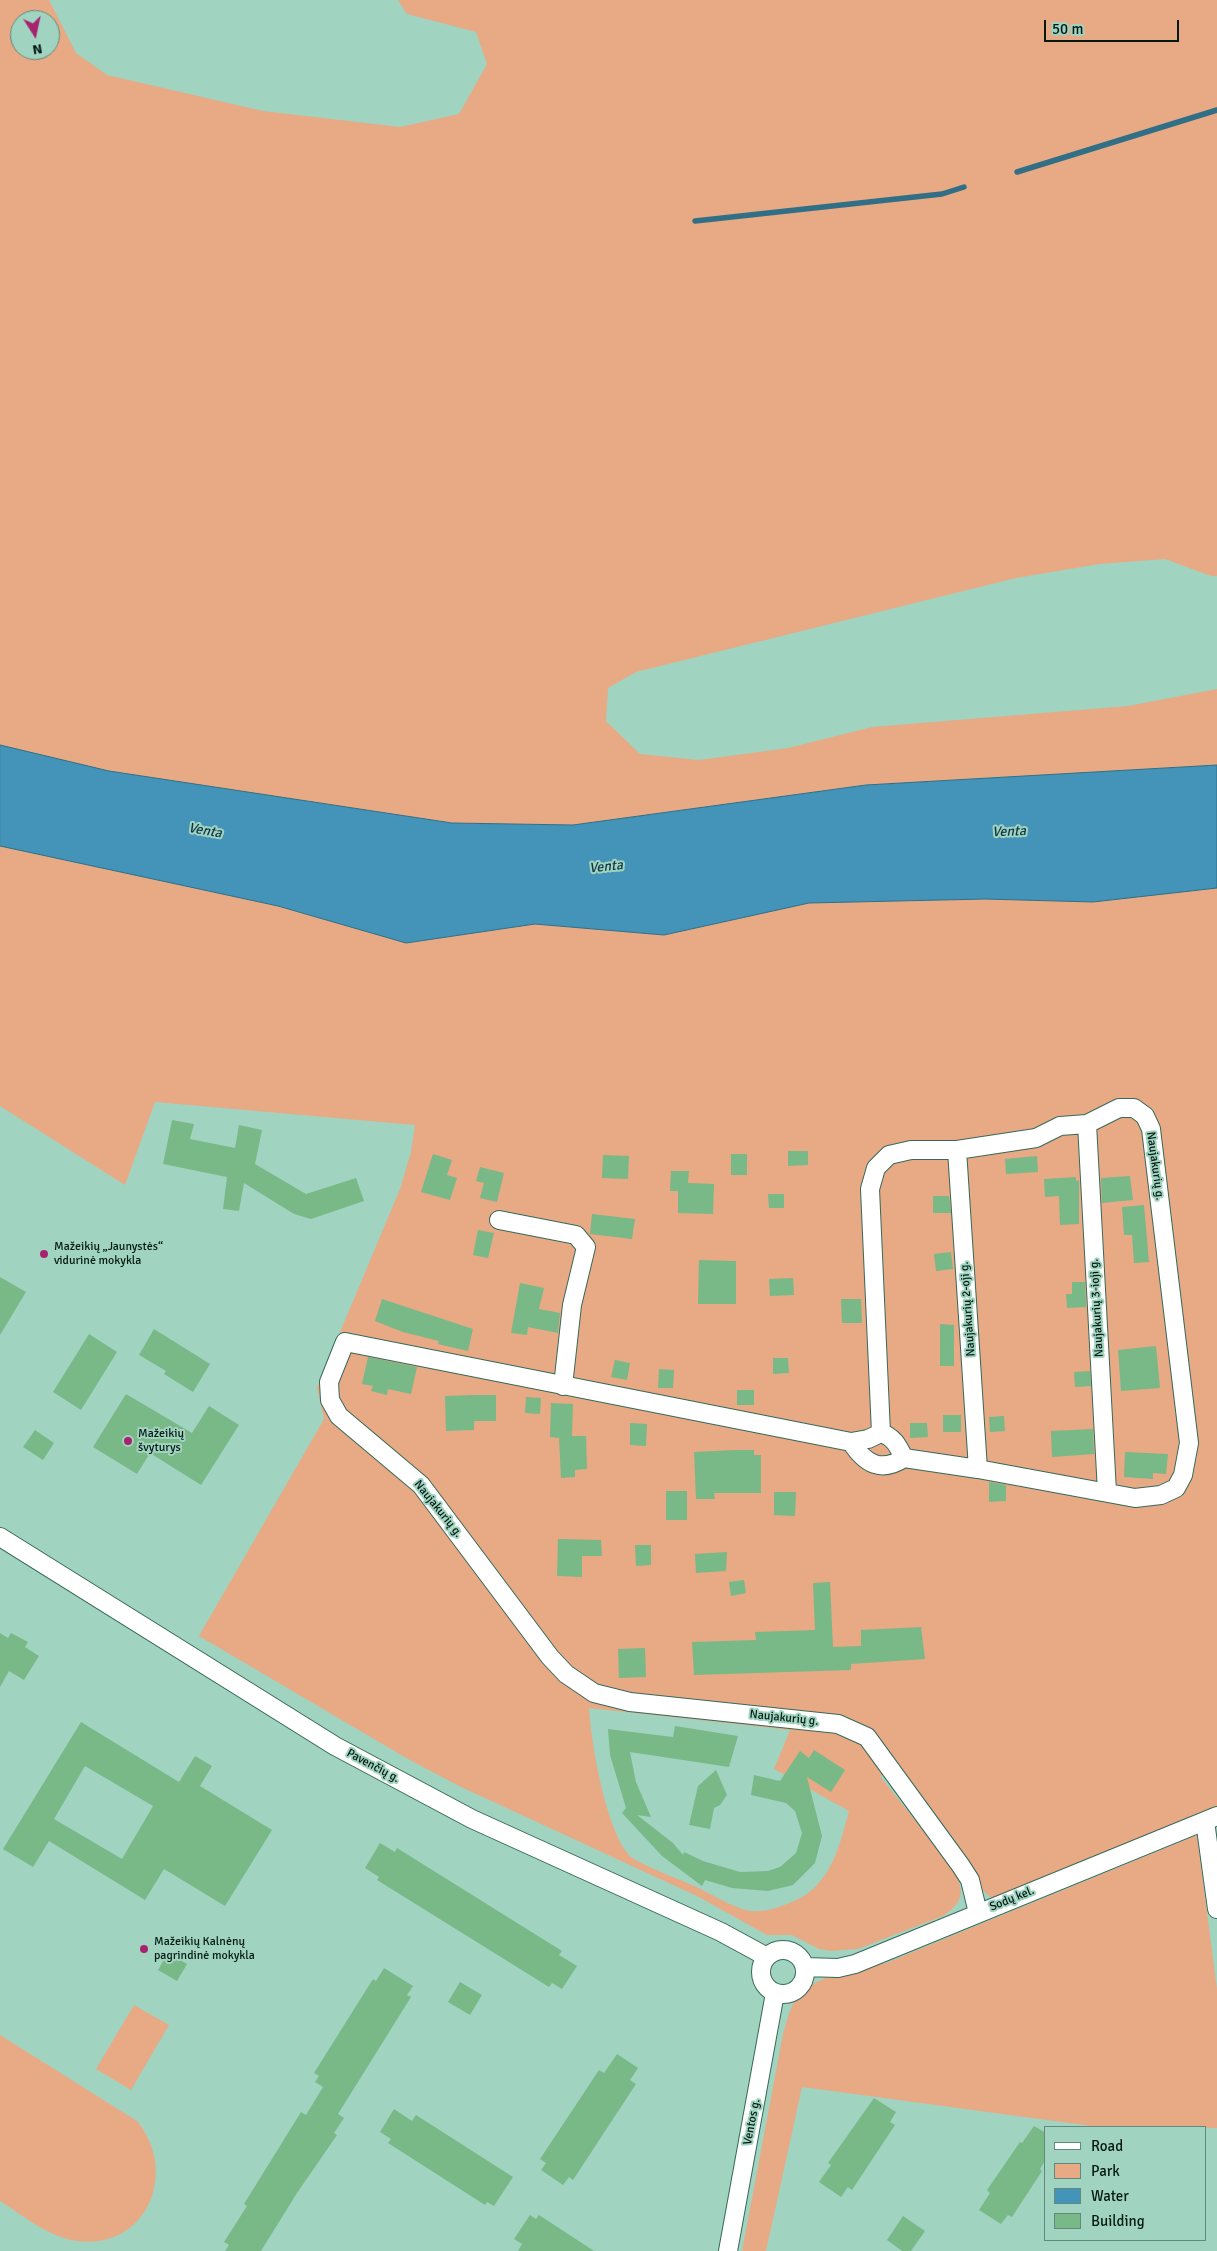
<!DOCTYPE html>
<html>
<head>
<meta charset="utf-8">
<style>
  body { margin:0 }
  #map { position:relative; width:1217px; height:2251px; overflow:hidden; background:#a0d4c1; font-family:Signika,sans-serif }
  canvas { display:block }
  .legend { position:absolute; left:1044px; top:2126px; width:162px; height:115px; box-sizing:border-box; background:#a0d4c1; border:1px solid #62897b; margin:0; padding:6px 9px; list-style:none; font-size:15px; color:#051913 }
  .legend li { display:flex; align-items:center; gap:10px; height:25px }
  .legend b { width:25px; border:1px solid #62897b }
  .north { position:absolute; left:10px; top:10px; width:50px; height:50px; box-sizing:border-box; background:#a0d4c1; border:1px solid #62897b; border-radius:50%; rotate:170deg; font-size:14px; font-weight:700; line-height:20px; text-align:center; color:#051913 }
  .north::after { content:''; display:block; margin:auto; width:18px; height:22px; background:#a72370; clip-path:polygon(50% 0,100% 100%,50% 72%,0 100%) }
  .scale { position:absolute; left:1044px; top:20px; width:135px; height:22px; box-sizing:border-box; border:2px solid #051913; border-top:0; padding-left:6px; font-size:15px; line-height:18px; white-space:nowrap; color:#051913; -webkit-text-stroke:4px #a0d4c1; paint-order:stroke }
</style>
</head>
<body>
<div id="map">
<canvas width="1217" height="2251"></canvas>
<ul class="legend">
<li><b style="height:6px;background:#fff"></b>Road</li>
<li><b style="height:14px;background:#e8a985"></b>Park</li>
<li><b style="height:14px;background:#4394b8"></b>Water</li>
<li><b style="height:14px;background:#79b887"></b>Building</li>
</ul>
<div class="north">N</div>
<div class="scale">50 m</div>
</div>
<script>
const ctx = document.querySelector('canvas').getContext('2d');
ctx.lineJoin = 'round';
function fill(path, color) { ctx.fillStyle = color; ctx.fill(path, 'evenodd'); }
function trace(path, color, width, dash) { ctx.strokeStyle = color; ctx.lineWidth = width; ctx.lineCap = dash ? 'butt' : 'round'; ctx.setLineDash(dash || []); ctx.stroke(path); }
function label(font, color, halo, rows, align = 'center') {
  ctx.font = font + ' Signika,sans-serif'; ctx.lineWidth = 4; ctx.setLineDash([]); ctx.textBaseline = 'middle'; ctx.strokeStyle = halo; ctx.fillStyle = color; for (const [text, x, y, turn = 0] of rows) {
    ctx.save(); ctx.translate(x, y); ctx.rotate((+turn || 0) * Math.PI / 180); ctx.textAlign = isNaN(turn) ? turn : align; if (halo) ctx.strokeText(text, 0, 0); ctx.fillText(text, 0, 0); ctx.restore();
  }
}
const green = new Path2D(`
  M0,0H49L76,53L107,75L263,111L400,127L459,114L487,64L476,32L407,14L398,0H1217V576H1211L1165,559L1100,564L1016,578L636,672L608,688L606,721L640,754L699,760L788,748L872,727L1128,706L1217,689V765L866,785L573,825L452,823L109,771L0,745ZM20,20H50V50H20Z
  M0,846L278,906L406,943L535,924L664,935L809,903L985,899L1093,902L1217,888V1809L992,1898C976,1888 972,1868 963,1853C945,1823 917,1800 898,1771L880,1776L952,1867C964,1889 966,1901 943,1916L858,1949L831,1951L819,1949L792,1935H767L699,1897L459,1786L408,1759L199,1636L324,1419L317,1387L400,1189L411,1152L415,1125L155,1102L125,1185L0,1106ZM589,1708L790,1730L774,1769L849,1811C838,1852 829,1891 784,1905C774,1909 761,1912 751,1911C737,1910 706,1891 692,1885C681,1880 636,1863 630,1856C606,1831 591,1743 589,1708Z
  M1197,1835L1217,1989V2128L1099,2127L802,2087L766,2251H742L783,2034C787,2021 789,2008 797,1998C816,1973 858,1970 886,1963Z
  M134,2005L169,2025L131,2090L96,2069Z
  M0,2035L137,2121C179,2172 147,2250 77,2241C48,2237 24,2216 0,2201Z`);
const water = new Path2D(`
  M0,745L109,771L452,823L573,825L866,785L1217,765V888L1093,902L985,899L809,903L664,935L535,924L406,943L278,906L0,846Z`);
const stream = new Path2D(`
  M1017,172L1217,110
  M695,221L942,194L964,187`);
const building = new Path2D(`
  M172,1120L194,1124L190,1139L235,1148L239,1125L262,1130L255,1164L306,1194L356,1178L364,1201L311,1219L294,1214L244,1183L239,1211L223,1209L227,1177L163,1164Z
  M788,1151H808V1165L788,1166Z
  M433,1154L452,1160L447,1175L457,1178L450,1200L421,1192Z
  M731,1154H747V1175H731Z
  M603,1155L629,1156L628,1179L602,1178Z
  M1037,1156L1038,1172L1006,1174L1005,1159Z
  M480,1167L504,1173L497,1202L480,1198L484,1183L476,1181Z
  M671,1171H689L688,1183L714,1184L713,1214L678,1213V1191H670Z
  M1130,1176L1133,1200L1102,1203L1101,1178Z
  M1076,1177V1181L1079,1180V1224L1060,1225L1059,1196L1045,1197L1044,1179Z
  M768,1194H784V1208H769Z
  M933,1196H949L951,1213H933Z
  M1144,1205L1149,1262L1134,1263L1132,1235H1124L1122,1207Z
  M592,1214L635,1219L632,1239L590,1234Z
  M478,1230L494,1233L488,1258L473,1255Z
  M951,1252L953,1269L936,1271L934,1254Z
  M699,1260L736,1261V1304H698Z
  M0,1277L26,1292L0,1335Z
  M793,1278L794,1295L770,1296L769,1279Z
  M1072,1282H1085L1086,1307L1067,1308L1066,1294H1072Z
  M520,1283L544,1288L539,1309L560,1313L558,1333L528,1327L527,1335L511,1333Z
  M382,1299L473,1329L468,1351L438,1344L439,1341L403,1332L375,1321Z
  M841,1299H861L862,1323H842Z
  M940,1324L954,1325V1366H940Z
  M154,1329L210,1364L193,1392L164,1374L166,1371L139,1355Z
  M89,1334L117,1352L81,1410L53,1392Z
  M1156,1346L1160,1388L1121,1391L1118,1350Z
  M368,1357L417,1367L411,1394L388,1389L387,1395L371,1391L373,1386L362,1384Z
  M773,1358H788L789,1373L773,1374Z
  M615,1360L630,1363L627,1380L611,1377Z
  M659,1369L674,1370L673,1388H658Z
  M1090,1371L1091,1386L1075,1387L1074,1372Z
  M737,1390H754V1405H737Z
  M126,1394L192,1433L209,1406L239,1425L201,1485L150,1453L137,1474L93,1447Z
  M473,1395H496V1421H474V1430L446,1431L445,1396Z
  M526,1397L541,1398L540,1414L525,1413Z
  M551,1403L573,1404L572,1436H586L587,1469L575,1470V1477L561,1478L559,1438L550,1437Z
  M943,1415H961V1432H943Z
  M1004,1416L1005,1431L990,1432L989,1417Z
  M630,1423L647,1424L646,1446L630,1445Z
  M910,1423H927L928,1437L910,1438Z
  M1093,1429L1094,1454L1052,1457L1051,1431Z
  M35,1430L54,1443L43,1460L23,1447Z
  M734,1450H754V1455H761V1493H714L715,1499H696L694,1452Z
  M1125,1452L1168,1454L1166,1474L1153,1473V1479L1124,1477Z
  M989,1482L1006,1485V1501L989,1502Z
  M666,1491H687V1520H666Z
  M774,1492H796L795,1516L774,1515Z
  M558,1539L601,1540L602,1556H582V1577L557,1576Z
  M635,1545H651V1565L636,1566Z
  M727,1552L726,1571L696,1573L695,1554Z
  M744,1580L746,1593L731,1596L729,1582Z
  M830,1582L833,1647L861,1646V1630L921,1627L925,1659L851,1664V1670L694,1675L692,1642L756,1640L755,1632L815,1630L813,1583Z
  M0,1633L8,1638L11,1633L28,1642L25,1647L39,1656L24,1680L9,1671L0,1687Z
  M645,1648L646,1677L619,1678L618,1649Z
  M81,1722L179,1782L195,1756L212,1766L200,1786L272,1830L225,1906L164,1869L145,1900L49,1841L33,1867L3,1849ZM85,1766L153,1806L122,1859L54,1819Z
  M675,1726L738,1736L729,1767L630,1752L636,1782L651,1817L637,1815L673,1843L683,1855L684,1852L703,1861L740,1872L768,1871L780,1867L796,1853L802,1833L795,1811L786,1803L751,1795L754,1775L780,1781L800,1751L809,1758L814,1750L845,1770L831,1792L807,1777L822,1836L815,1863L793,1885L768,1891L732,1888L705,1880L702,1886L662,1856L622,1813L626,1808L610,1755L608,1729L673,1737Z
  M716,1770L727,1795L720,1805L714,1808L710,1829L689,1825L698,1786Z
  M380,1843L395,1852L397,1848L562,1951L559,1955L577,1966L562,1989L552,1983L549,1987L377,1880L379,1877L365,1868Z
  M168,1953L187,1964L177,1981L158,1970Z
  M384,1968L413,1986L407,1995L411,1997L338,2114L344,2118L334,2133L337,2135L297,2193L261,2251H225L229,2245L224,2242L247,2206L244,2204L301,2112L306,2115L323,2087L315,2082L319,2076L314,2073L373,1979L376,1981Z
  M460,1982L482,1995L470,2015L448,2002Z
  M617,2054L638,2068L630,2080L636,2084L573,2180L569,2177L563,2185L541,2170L546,2163L540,2159L599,2070L604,2073Z
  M874,2098L896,2112L890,2122L895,2125L852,2190L848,2187L841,2197L819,2182L831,2165L828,2163Z
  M394,2109L412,2121L416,2115L513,2177L494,2206L487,2202L485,2205L388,2143L391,2139L380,2132Z
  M1034,2126L1046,2133V2159L1040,2169L1042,2171L1012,2217L1008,2215L1001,2224L979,2210L990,2193L987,2190L1020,2142L1022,2143Z
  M530,2215L536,2219L539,2215L594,2251H518L522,2244L514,2239Z
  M903,2216L925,2231L911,2251H902L887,2240Z`);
const street = new Path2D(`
  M1087,1124L1107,1492
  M957,1150L978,1469
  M499,1220L576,1235L586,1247L572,1305L563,1386
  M881,1433C894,1437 898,1446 904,1458
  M851,1442L868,1439L881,1433L870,1189L876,1168L889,1155L911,1150H957L1036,1138L1060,1126L1087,1124L1119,1108H1134L1145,1116L1151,1129L1189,1443L1183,1475L1176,1488L1161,1495L1135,1498L978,1469L904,1458C881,1473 865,1464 851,1442L345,1342L329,1382L330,1400L339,1416L421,1485L550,1657L566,1674L594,1693L630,1702L838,1724L867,1737L961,1866L970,1880L978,1913
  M0,1537L335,1746L472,1819L721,1932L767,1957
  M1205,1821L1217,1909
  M761 1972a22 22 0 1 1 44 0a22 22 0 1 1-44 0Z
  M805,1967L838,1968L855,1964L1217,1816
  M728,2251L775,1993`);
const markers = [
  [44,1254,5,"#a72370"],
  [128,1441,5,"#a72370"],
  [144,1949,5,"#a72370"]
];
const streetNames = [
  ["Naujakurių g.",1155,1166,82],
  ["Naujakurių 3-ioji g.",1097,1308,-93],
  ["Naujakurių 2-oji g.",968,1309,-94],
  ["Naujakurių g.",438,1509,51],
  ["Naujakurių g.",784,1718,6],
  ["Pavenčių g.",373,1766,28],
  ["Sodų kel.",1012,1899,-22],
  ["Ventos g.",752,2122,-79]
];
const poiNames = [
  ["Mažeikių „Jaunystės“",54,1247],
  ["vidurinė mokykla",54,1261],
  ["Mažeikių",138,1434],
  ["švyturys",138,1448],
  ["Mažeikių Kalnėnų",154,1942],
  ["pagrindinė mokykla",154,1956]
];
const waterNames = [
  ["Venta",205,831,10],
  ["Venta",1009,832,-2],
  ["Venta",606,867,-6]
];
fill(green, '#e8a985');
fill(water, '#4394b8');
trace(water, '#306f86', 1);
trace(stream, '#306f86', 5.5);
fill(building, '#79b887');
trace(street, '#376959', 20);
trace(street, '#fff', 18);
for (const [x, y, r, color] of markers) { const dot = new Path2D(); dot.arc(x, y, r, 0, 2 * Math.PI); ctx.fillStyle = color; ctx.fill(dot); trace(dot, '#a0d4c1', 2); }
label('12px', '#051913', '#a0d4c1', streetNames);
label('12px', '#051913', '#a0d4c1', poiNames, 'left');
label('italic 14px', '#103545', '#a0d4c1', waterNames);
</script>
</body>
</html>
